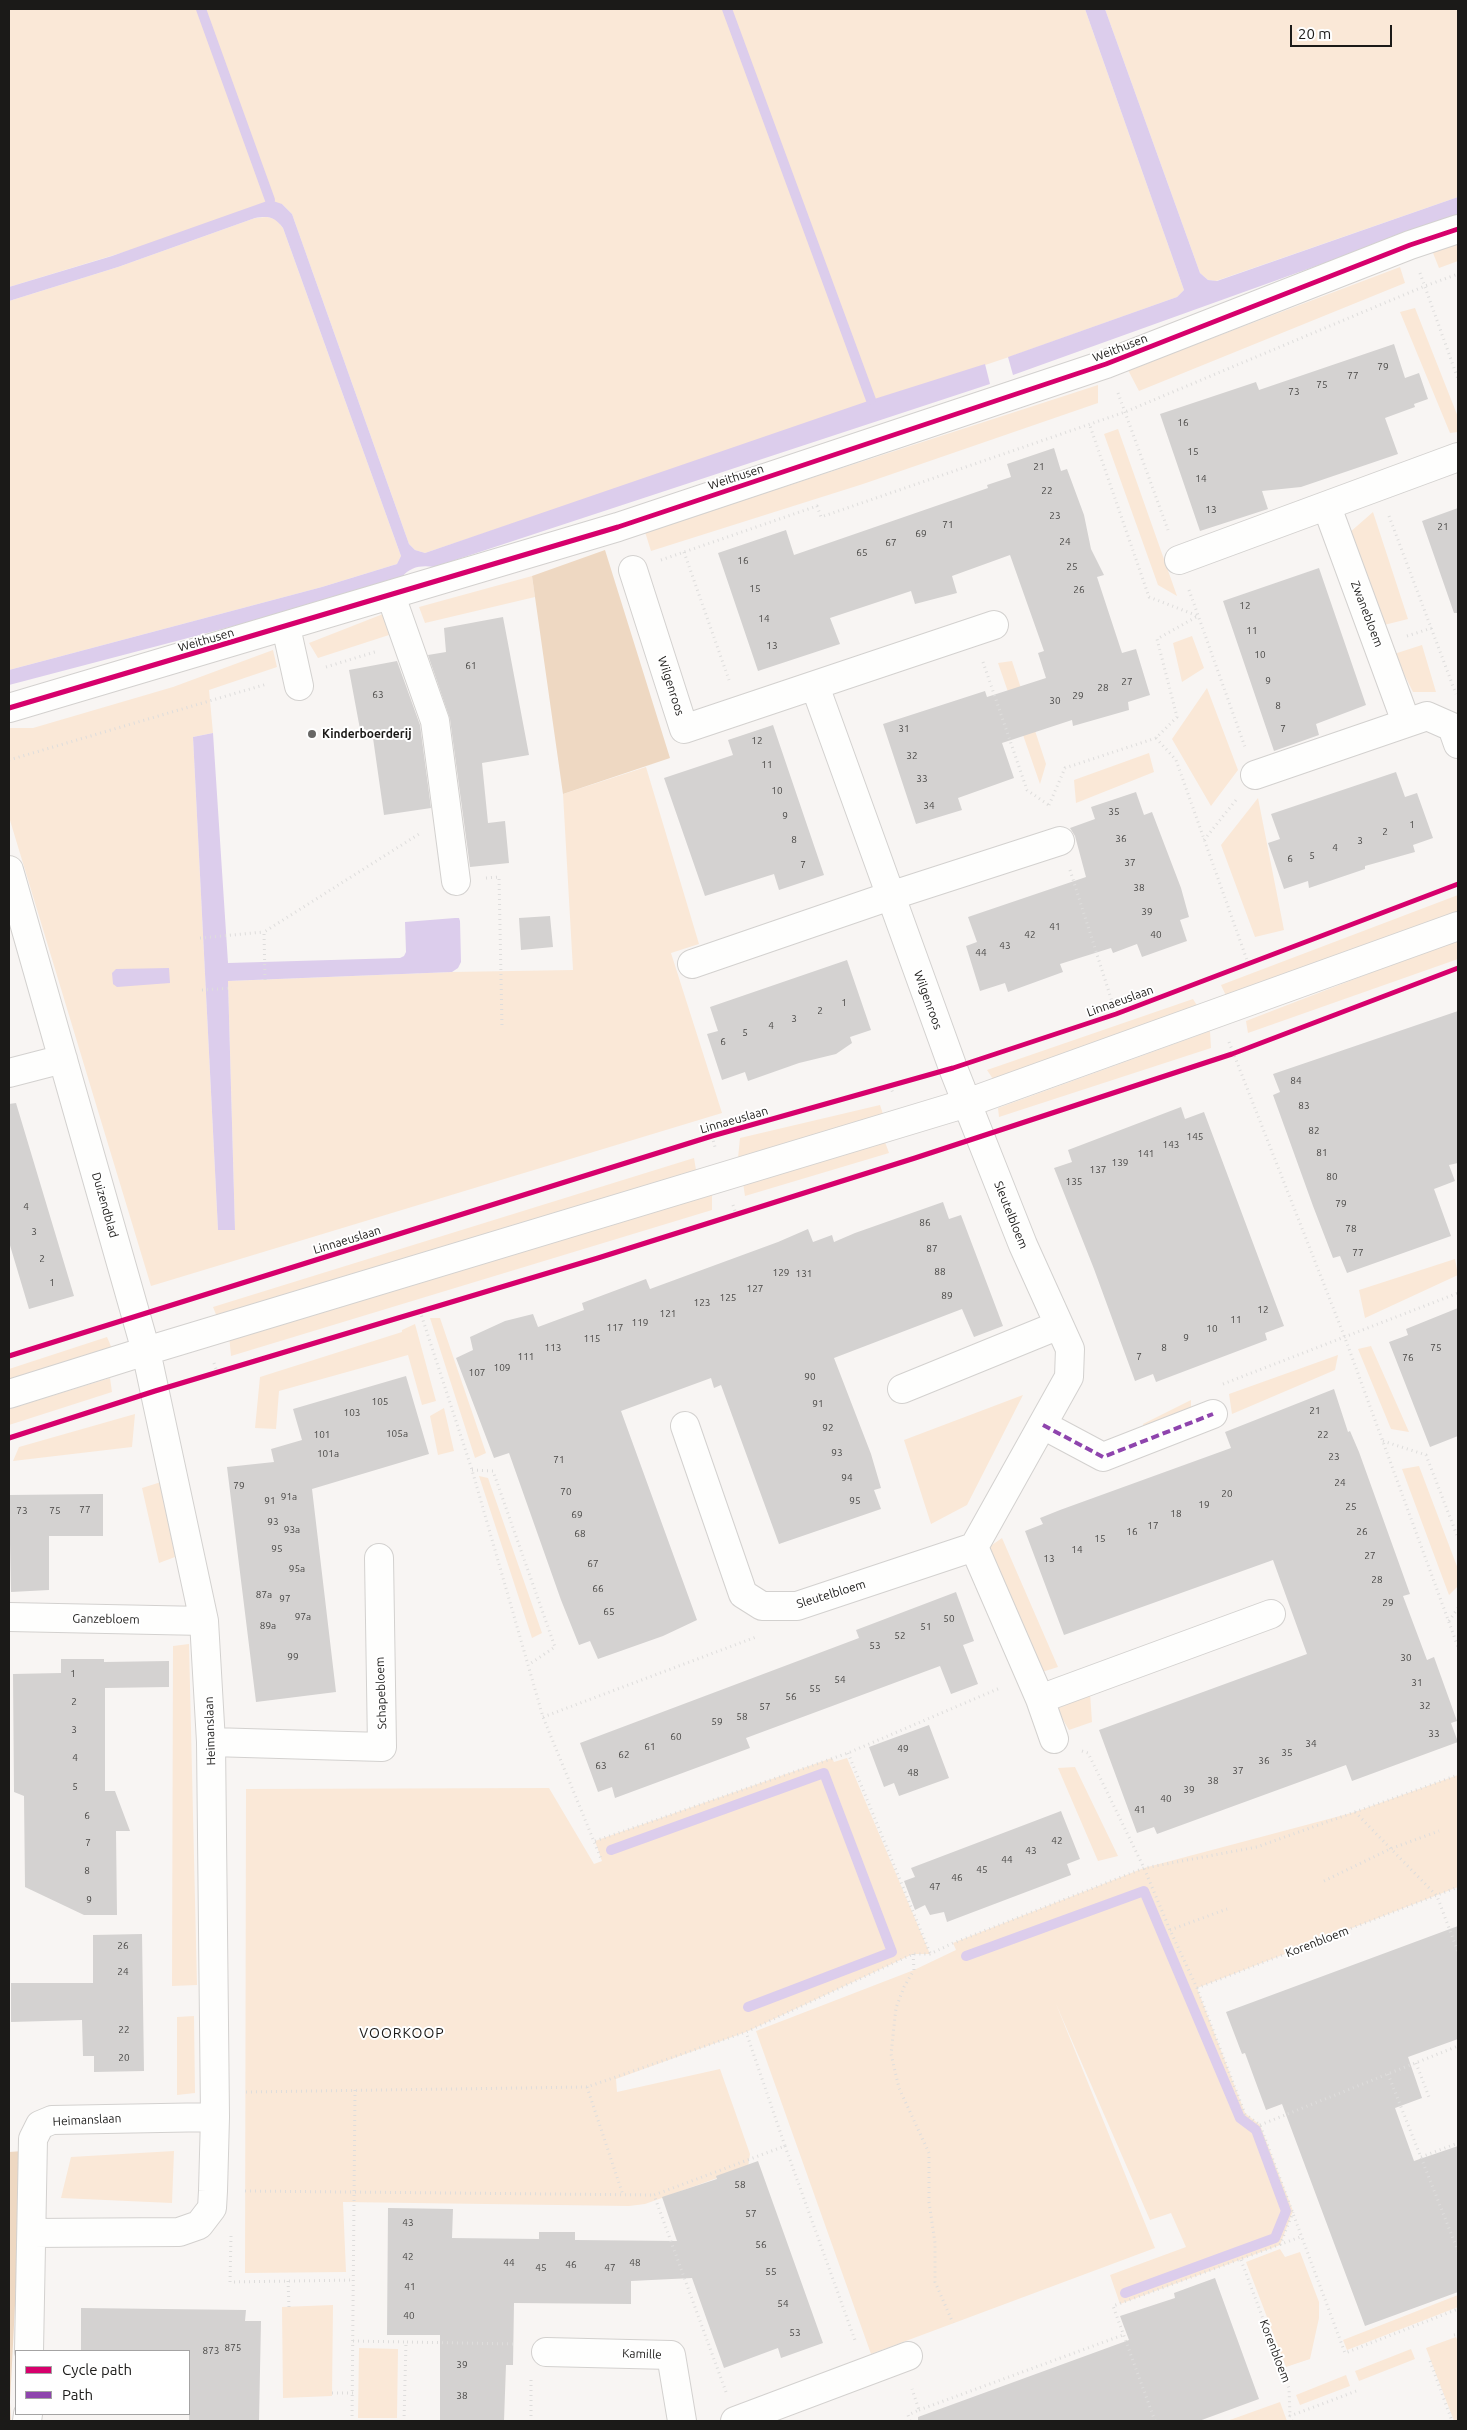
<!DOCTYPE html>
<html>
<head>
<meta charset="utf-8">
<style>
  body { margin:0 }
  #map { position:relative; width:1467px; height:2430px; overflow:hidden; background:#f8f5f3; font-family:Ubuntu,sans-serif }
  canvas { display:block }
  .frame { position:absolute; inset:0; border:10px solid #1b1a18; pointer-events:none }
  .legend { position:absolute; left:15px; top:2350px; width:175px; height:65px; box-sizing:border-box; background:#fff; border:1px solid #a4a3a3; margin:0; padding:6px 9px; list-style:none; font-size:15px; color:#1b1a18 }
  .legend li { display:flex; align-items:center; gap:10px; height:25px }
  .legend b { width:25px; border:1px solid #a4a3a3 }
  .scale { position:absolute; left:1290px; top:25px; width:102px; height:22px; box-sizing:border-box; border:2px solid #1b1a18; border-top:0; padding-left:6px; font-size:15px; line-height:18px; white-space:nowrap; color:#1b1a18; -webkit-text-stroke:4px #fff; paint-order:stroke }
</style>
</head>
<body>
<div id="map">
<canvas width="1467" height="2430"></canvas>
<div class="frame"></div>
<ul class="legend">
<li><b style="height:6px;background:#d6006c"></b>Cycle path</li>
<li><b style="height:6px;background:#8e44ad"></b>Path</li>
</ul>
<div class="scale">20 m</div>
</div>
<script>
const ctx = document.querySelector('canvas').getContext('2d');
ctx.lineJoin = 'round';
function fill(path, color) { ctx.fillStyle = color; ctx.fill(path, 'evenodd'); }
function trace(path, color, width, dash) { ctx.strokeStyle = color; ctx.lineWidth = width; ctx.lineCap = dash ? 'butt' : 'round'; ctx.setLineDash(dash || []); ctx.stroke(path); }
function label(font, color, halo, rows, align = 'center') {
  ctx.font = font + ' Ubuntu,sans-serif'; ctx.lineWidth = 4; ctx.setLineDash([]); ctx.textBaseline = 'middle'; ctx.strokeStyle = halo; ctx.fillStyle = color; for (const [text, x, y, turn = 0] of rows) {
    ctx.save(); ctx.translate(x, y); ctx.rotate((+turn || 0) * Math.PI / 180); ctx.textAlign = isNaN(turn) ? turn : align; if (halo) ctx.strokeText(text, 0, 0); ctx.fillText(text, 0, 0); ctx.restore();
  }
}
const green = new Path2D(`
  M9,9H1085L1184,290L1177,297L1009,357L425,553L415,550L409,544L292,214L282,204L9,287Z
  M1105,9H1458V197L1216,281L1208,280L1200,273Z
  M267,217L276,219L283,228L401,556L397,564L322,587L9,670V301L118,267L255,218Z
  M1458,238V261L1439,268L1431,248Z
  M1400,267L1405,283L1139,391L1128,370Z
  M1415,308L1458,417V432L1450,433L1400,312Z
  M1098,385V403L863,484L651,551L645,532Z
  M1118,429L1177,596L1158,585L1104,434Z
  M1373,512L1408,619L1384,625L1349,533Z
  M532,576L535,597L425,623L419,607Z
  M383,614L389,635L318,658L309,643Z
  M1192,636L1204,668L1182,682L1173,643Z
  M1422,645L1436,692H1413L1394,654Z
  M273,650L277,667L209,690L213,733L193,737L218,1230L235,1229L228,981L452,972L573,970L563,794L646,767L699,944L671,953L722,1113L151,1286L9,817V728H33L173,687Z
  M1012,661L1046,764L1040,784L998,663Z
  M1207,688L1238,770L1211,806L1172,739Z
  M1149,753L1154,772L1076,803L1074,780Z
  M1258,798L1284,930L1255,937L1221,845Z
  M1458,895V920L1228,1000L1221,985Z
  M1458,939V959L1248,1033L1246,1021Z
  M1193,999L1198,1007L993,1079L987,1070Z
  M1210,1031L1211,1048L999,1117L998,1108Z
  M880,1105L884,1117L738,1158L740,1138Z
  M885,1142L889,1153L745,1196L743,1183Z
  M694,1158L697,1176L217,1317L213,1307Z
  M712,1195V1210L231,1356L229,1335Z
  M1455,1259L1458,1275L1365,1318L1359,1290Z
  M430,1318H440L486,1453L475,1458Z
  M415,1324L436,1401L422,1405L408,1355L279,1391L276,1429L255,1428L260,1377L402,1332V1330Z
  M107,1337L113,1351L9,1384V1369Z
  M1371,1346L1409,1432L1391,1429L1358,1349Z
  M1338,1355L1335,1370L1232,1414L1229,1394Z
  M110,1378L112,1392L9,1425V1409Z
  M1023,1395L967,1505L931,1524L904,1440Z
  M1191,1400V1412L1144,1431L1143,1424Z
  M444,1408L454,1451L438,1455L430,1416Z
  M135,1414L132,1447L13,1461L19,1447Z
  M1419,1466L1458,1569V1586L1449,1595L1402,1469Z
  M479,1476L488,1478L542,1633L532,1638Z
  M161,1482L175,1557L159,1563L142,1488Z
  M1002,1538L1058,1667L1042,1672L989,1547Z
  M189,1644L197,1985L172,1986L173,1646Z
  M1090,1693L1092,1722L1069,1730L1056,1708Z
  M832,1758L834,1762L847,1758L930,1954H913L746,2032L616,2079L617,2092L720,2069L750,2154L748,2167L645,2204L629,2206L343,2202L346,2272L245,2273L246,1789L549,1788L594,1864L602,1861L595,1841Z
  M1075,1767L1118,1856L1098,1861L1058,1768Z
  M1458,1775V1887L1197,1988L1245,2113L1260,2125L1293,2211L1280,2245L1120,2304L1110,2275L1186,2247L1171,2213L1150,2220L1056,2004L1155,2248L871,2354L756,2031L914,1970L956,1950L953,1943L1144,1868L1355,1812Z
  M194,2016L195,2093L177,2095V2017Z
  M174,2151L172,2203L61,2198L71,2157Z
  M1280,2249L1285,2257L1300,2252L1319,2302V2318L1310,2359L1286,2367L1246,2262Z
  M1458,2295V2307L1347,2350L1343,2340Z
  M333,2305L332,2396L283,2398L282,2307Z
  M1456,2337L1458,2342V2421H1454L1426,2348Z
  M359,2348L398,2349L397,2418H358Z
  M1411,2349L1415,2359L1359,2381L1355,2371Z
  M1346,2375L1350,2386L1300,2405L1296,2395Z
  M1280,2402L1287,2421H1227Z`);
const forest = new Path2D(`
  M605,550L670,758L563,794L532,576Z
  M23,2151L10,2402L11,2421H9V2152Z`);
const water = new Path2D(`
  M1085,9H1105L1200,273L1208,280L1217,281L1458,197V215L1013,375L1008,357L1177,297L1184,290Z
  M270,200L282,204L292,214L409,544L415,550L425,553L871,400L985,364L990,384L434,567C421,565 410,567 402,577L325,602L9,685V670L322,587L397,564L401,556L283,228C274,216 268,216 255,218L118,267L9,301V287L112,256Z
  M213,733L228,963L400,958L404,956L406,952L405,922L455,918H459L460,921L461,962L458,968L452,972L228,981L235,1230H218L193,737Z
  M169,968L170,983L117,987L113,984L112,973L116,969Z`);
const stream = new Path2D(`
  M201,9L270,200
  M727,9L871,400
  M611,1850L824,1773L892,1952L748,2007
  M966,1956L1144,1891L1240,2118L1256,2130L1286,2211L1275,2238L1125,2293`);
const building = new Path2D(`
  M1394,344L1405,378L1419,373L1428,399L1414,404L1415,407L1385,418L1398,454L1301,487L1262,491L1268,509L1200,531L1160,414L1256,382L1259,390Z
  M1054,448L1061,471L1067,469L1084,515L1091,549L1104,575L1097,577L1122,653L1136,649L1150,695L1128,702L1129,710L1073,726L1072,720L1002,743L1014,778L958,798L962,810L916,824L883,724L985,691L987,697L1046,678L1038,653L1044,651L1010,555L952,576L957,593L915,604L911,591L830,618L840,644L758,671L718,553L786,530L794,555L988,488L987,485L1011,477L1007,464Z
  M1458,508V613H1454L1422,521Z
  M1319,568L1366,705L1316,724L1319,735L1274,751L1223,601Z
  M503,617L529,755L482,763L488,823L505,821L509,863L470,867L450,719L428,655L446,652L444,628Z
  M397,661L420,725L431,808L384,815L373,738L362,740L349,670Z
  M773,725L824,875L779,890L774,874L705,896L664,778L733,755L728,740Z
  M1396,772L1405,797L1417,793L1433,838L1413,845L1415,852L1365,866V869L1309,888L1308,881L1284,889L1268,843L1280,839L1271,814Z
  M1136,792L1144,815L1152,812L1181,888L1189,917L1180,920L1187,941L1142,957L1137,944L1113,953L1111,948L1060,964L1063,972L1008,992L1005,983L980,991L966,946L977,942L968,917L1086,877L1075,836L1070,828L1095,819L1091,807Z
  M550,916L553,947L521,950L519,918Z
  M847,960L871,1030L850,1037L852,1043L836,1054L799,1063L748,1081L745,1072L722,1080L707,1034L718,1031L710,1007Z
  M1458,1011V1163L1449,1165L1455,1181L1434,1189L1451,1236L1347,1273L1340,1256L1333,1258L1313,1206L1273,1095L1280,1092L1273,1074Z
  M16,1103L74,1296L29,1309L9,1242V1104Z
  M1181,1107L1185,1119L1204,1112L1284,1326L1265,1333L1267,1340L1156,1382L1153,1374L1135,1381L1094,1269L1054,1168L1072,1162L1068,1150Z
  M943,1202L949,1219L961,1215L1003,1326L974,1337L962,1309L834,1358L871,1454L881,1488L874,1490L881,1509L779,1544L721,1385L714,1388L711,1378L621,1411L697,1620L663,1636L598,1659L590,1641L579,1645L561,1600L509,1453L494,1458L456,1358L473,1350L470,1337L505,1321L533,1314L538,1327L584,1310L582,1303L646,1279L650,1289L778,1242L808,1229L813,1242L832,1235L834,1242L855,1233Z
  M1458,1308V1436L1430,1447L1389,1342L1408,1335L1406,1329Z
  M406,1376L429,1454L312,1489L336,1692L256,1702L227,1467L274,1462L271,1449L302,1440L293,1409Z
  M1334,1389L1348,1432L1350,1431L1359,1452L1410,1594L1403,1596L1427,1660L1434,1657L1457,1721L1451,1723L1458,1742L1352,1781L1346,1765L1157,1834L1154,1827L1137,1833L1099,1730L1307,1654L1273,1560L1064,1635L1025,1531L1043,1524L1040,1518L1060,1510L1231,1448L1225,1432Z
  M103,1494V1536H49V1590L11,1592L9,1495Z
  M956,1592L974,1641L963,1645L978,1684L951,1694L940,1666L746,1738L750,1748L615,1798L612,1787L598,1792L580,1743L859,1638L856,1630Z
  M61,1659H104V1662L169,1661V1687L105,1688V1791H115L130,1831H116L117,1915H84L25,1887L24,1796L14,1792L13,1674L61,1673Z
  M929,1725L949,1778L899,1796L894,1783L884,1787L869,1747Z
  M1061,1811L1080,1859L1067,1864L1071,1875L947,1922L944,1912L930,1915L925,1905L915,1910L904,1881L915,1877L911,1868Z
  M1458,1926V2039L1408,2057L1422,2098L1395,2108L1414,2161L1458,2146V2292L1365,2326L1282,2104L1266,2110L1245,2053L1242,2054L1226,2012Z
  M142,1934L144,2071L94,2072V2056H83L82,2020L11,2022V1983H93V1935Z
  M758,2161L823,2343L781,2358L778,2348L724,2368L692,2278L631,2281V2304L514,2303L513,2365H506L504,2421H440V2335H387L388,2208L453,2209L452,2238L539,2239V2232H575V2240L677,2241L662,2197L717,2179L716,2176Z
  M1215,2278L1259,2399L1199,2421H918V2417L1129,2340L1120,2316L1175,2298L1174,2293Z
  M81,2308L246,2310L245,2321H261L259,2420H189V2351H81Z`);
const path = new Path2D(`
  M1420,273L1458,379
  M1118,393L1168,530
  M1389,516L1456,694
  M684,552L729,680
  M661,560L817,506L821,517L1125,412L1425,286L1458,274
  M1189,590L1245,747
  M1407,636L1432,628
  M983,662L1027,790L1050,806
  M326,667L378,651
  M1156,738L1176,760L1248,963
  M9,760L267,684
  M1049,805L1065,768L1156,738L1177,717L1157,639L1198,616L1149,597L1089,423
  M1204,840L1236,800
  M1070,870L1116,1014
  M486,878L499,877L502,1027
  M200,938L264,932
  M265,980L264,932L419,834
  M202,990L232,988
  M1229,1042L1345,1338L1458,1647
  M890,1086L893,1093
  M712,1136L715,1147
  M733,1205L736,1214
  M420,1311L472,1470L543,1717L602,1861
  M214,1363L217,1372
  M1223,1384L1458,1293
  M1383,1441L1426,1455L1458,1538
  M472,1470L493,1471L555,1647L528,1665
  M1449,1621L1458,1608
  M543,1717L756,1637
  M1082,1751L1088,1753L1144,1868L1170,1930L1197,1988L1245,2114L1260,2125L1345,2353L1458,2309
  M848,1753L930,1953
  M1355,1812L1437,1896L1458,1952
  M595,1841L848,1753L1000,1688
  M1324,1881L1390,1849L1439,1831
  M1170,1930L1227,1909
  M913,1954L914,1970L904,1987L896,2008L891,2054L899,2088L929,2153V2202L935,2243V2282L953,2323
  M1197,1988L1458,1887
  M1416,2063L1429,2097
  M1388,2074L1458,2251
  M587,2087L623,2195
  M246,2092L587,2087L746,2032L913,1954H930L953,1943L1144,1868L1257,1847L1458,1775
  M1260,2125L1458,2046
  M785,2146L856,2343
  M1421,2157L1458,2143
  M245,2191L654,2195
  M231,2236L230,2282L354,2280
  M1280,2245L1293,2212
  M1241,2260L1289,2388L1290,2416
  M288,2281L289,2307
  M1454,2335L1458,2334
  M353,2341L406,2342
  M1430,2361L1452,2421
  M726,2392L654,2195L785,2146L746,2032
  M332,2393H353
  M919,2410L1123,2335
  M352,2421L355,2090
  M404,2421L406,2342L516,2344
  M531,2421V2379
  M910,2421L908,2415L919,2410L912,2389
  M1155,2421L1113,2306L1303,2236
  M1292,2421L1290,2416L1359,2390`);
const minor = new Path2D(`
  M1327,507L1406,722
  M1179,560L1458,457
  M633,570L684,729L994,625
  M391,596L435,721L456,881
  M286,627L299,686
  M9,708L618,527L1106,364L1410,245L1458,229
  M1255,775L1427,716L1452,727L1458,744
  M9,870L146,1351L204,1621L211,1742L215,2117L213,2191L212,2208L199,2225L179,2232L32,2233
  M692,964L890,896L1060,841
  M9,1073L63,1059
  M902,1389L1059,1325
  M9,1394L146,1351L967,1103L1458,926
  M1043,1425L1103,1457L1213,1414
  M685,1426L743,1594L762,1606H797L974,1547L1069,1377L1070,1349L1023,1245L953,1068L815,686
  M974,1547L1040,1699L1054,1739
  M9,1617L204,1621
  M1040,1699L1271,1614
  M211,1742L382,1747L379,1558
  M29,2351L33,2139L40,2125L52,2120L215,2117
  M546,2352L671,2355L682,2421
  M27,2421L28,2414
  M735,2421L908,2356`);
const quiet = new Path2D(`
  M1043,1425L1103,1457L1213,1414`);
const cycleway = new Path2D(`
  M9,708L618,527L1106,364L1410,245L1458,229
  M9,1356L712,1136L953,1068L1116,1014L1458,884
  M9,1438L155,1391L598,1258L915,1158L1232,1054L1458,968`);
const markers = [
  [312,734,5,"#686765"]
];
const numberNames = [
  ["79",1383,367],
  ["77",1353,376],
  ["75",1322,385],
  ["73",1294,392],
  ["16",1183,423],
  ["15",1193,452],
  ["21",1039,467],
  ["14",1201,479],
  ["22",1047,491],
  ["13",1211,510],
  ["23",1055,516],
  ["71",948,525],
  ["21",1443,527],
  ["69",921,534],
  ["24",1065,542],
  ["67",891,543],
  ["65",862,553],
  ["16",743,561],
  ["25",1072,567],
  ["15",755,589],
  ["26",1079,590],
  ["12",1245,606],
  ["14",764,619],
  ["11",1252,631],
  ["13",772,646],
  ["10",1260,655],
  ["61",471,666],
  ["9",1268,681],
  ["27",1127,682],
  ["28",1103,688],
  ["63",378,695],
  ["29",1078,696],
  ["30",1055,701],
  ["8",1278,706],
  ["31",904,729],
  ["7",1283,729],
  ["12",757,741],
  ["32",912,756],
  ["11",767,765],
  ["33",922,779],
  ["10",777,791],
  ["34",929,806],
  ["35",1114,812],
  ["9",785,816],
  ["1",1412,825],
  ["2",1385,832],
  ["36",1121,839],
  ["8",794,840],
  ["3",1360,841],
  ["4",1335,848],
  ["5",1312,856],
  ["6",1290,859],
  ["37",1130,863],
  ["7",803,865],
  ["38",1139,888],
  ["39",1147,912],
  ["41",1055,927],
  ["42",1030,935],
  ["40",1156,935],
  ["43",1005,946],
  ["44",981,953],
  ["1",844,1003],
  ["2",820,1011],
  ["3",794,1019],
  ["4",771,1026],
  ["5",745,1033],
  ["6",723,1042],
  ["84",1296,1081],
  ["83",1304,1106],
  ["82",1314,1131],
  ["145",1195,1137],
  ["143",1171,1145],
  ["81",1322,1153],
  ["141",1146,1154],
  ["139",1120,1163],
  ["137",1098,1170],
  ["80",1332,1177],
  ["135",1074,1182],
  ["79",1341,1204],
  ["4",26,1207],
  ["86",925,1223],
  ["78",1351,1229],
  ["3",34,1232],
  ["87",932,1249],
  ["77",1358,1253],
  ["2",42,1259],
  ["88",940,1272],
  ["129",781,1273],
  ["131",804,1274],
  ["1",52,1283],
  ["127",755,1289],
  ["89",947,1296],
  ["125",728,1298],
  ["123",702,1303],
  ["12",1263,1310],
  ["121",668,1314],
  ["11",1236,1320],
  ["119",640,1323],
  ["117",615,1328],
  ["10",1212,1329],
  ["9",1186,1338],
  ["115",592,1339],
  ["113",553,1348],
  ["8",1164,1348],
  ["75",1436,1348],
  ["111",526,1357],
  ["7",1139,1357],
  ["76",1408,1358],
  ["109",502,1368],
  ["107",477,1373],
  ["90",810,1377],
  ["105",380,1402],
  ["91",818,1404],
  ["21",1315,1411],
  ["103",352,1413],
  ["92",828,1428],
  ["105a",397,1434],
  ["101",322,1435],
  ["22",1323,1435],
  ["93",837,1453],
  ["101a",328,1454],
  ["23",1334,1457],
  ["71",559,1460],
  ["94",847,1478],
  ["24",1340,1483],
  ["79",239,1486],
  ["70",566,1492],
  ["20",1227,1494],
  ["91a",289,1497],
  ["91",270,1501],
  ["95",855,1501],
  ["19",1204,1505],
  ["25",1351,1507],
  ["77",85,1510],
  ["73",22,1511],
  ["75",55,1511],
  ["18",1176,1514],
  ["69",577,1515],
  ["93",273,1522],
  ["17",1153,1526],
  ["93a",292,1530],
  ["16",1132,1532],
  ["26",1362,1532],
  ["68",580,1534],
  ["15",1100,1539],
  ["95",277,1549],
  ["14",1077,1550],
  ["27",1370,1556],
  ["13",1049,1559],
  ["67",593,1564],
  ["95a",297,1569],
  ["28",1377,1580],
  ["66",598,1589],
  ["87a",264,1595],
  ["97",285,1599],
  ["29",1388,1603],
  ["65",609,1612],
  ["97a",303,1617],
  ["50",949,1619],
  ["89a",268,1626],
  ["51",926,1627],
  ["52",900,1636],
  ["53",875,1646],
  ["99",293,1657],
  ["30",1406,1658],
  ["1",73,1674],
  ["54",840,1680],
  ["31",1417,1683],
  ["55",815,1689],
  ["56",791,1697],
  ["2",74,1702],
  ["32",1425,1706],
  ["57",765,1707],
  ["58",742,1717],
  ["59",717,1722],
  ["3",74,1730],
  ["33",1434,1734],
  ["60",676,1737],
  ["34",1311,1744],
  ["61",650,1747],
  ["49",903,1749],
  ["35",1287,1753],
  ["62",624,1755],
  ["4",75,1758],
  ["36",1264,1761],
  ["63",601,1766],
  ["37",1238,1771],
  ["48",913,1773],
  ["38",1213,1781],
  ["5",75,1787],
  ["39",1189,1790],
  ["40",1166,1799],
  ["41",1140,1810],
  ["6",87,1816],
  ["42",1057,1841],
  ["7",88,1843],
  ["43",1031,1851],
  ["44",1007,1860],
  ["45",982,1870],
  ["8",87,1871],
  ["46",957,1878],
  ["47",935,1887],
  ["9",89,1900],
  ["26",123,1946],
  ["24",123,1972],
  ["22",124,2030],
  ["20",124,2058],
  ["58",740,2185],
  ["57",751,2214],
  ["43",408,2223],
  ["56",761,2245],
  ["42",408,2257],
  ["44",509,2263],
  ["48",635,2263],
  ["46",571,2265],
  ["45",541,2268],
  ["47",610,2268],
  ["55",771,2272],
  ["41",410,2287],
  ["54",783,2304],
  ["40",409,2316],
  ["53",795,2333],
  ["875",233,2348],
  ["873",211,2351],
  ["39",462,2365],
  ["38",462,2396]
];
const streetNames = [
  ["Weithusen",1120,348,-21],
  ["Weithusen",736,477,-18],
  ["Zwanebloem",1367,614,69],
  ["Weithusen",206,640,-16],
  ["Wilgenroos",671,686,72],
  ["Wilgenroos",928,1000,70],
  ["Linnaeuslaan",1120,1001,-20],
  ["Linnaeuslaan",734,1120,-16],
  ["Duizendblad",105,1205,74],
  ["Sleutelbloem",1011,1215,68],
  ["Linnaeuslaan",347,1240,-17],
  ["Sleutelbloem",831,1594,-17],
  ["Ganzebloem",106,1619,1],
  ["Schapebloem",381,1693,-92],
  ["Heimanslaan",210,1731,-92],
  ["Korenbloem",1317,1942,-21],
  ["Heimanslaan",87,2120,-3],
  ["Korenbloem",1275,2351,69],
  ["Kamille",642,2354,2]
];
const poiNames = [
  ["Kinderboerderij",322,734]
];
const neighbourhoodNames = [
  ["VOORKOOP",402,2033]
];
fill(green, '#fae8d7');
fill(forest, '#eed8c2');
fill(water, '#dccdec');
trace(stream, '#dccdec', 10);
fill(building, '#d4d2d1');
trace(minor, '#d3d1cf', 30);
trace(path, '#dedddc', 3, [1, 4]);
trace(minor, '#fefefd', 28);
trace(quiet, '#8e44ad', 4, [8, 4]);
trace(cycleway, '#d6006c', 5);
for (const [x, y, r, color] of markers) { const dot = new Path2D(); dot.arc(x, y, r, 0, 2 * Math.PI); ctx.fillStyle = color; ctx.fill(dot); trace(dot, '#fff', 2); }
label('10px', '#494846', null, numberNames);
label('12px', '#1b1a18', '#fff', streetNames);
label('bold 12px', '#1b1a18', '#fff', poiNames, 'left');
ctx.letterSpacing = '1px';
label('14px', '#1b1a18', '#fff', neighbourhoodNames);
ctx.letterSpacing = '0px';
</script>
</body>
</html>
